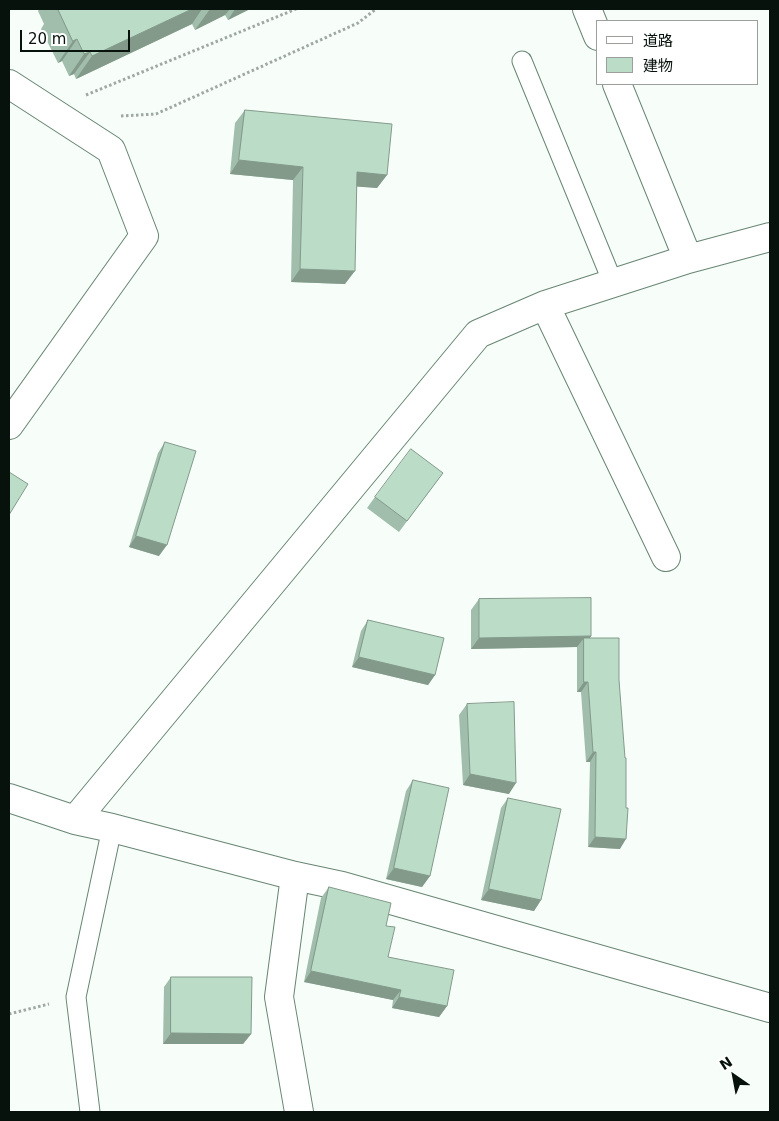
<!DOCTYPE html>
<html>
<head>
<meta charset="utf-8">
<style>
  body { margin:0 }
  #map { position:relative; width:779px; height:1121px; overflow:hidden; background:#f7fef9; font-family:"DejaVu Sans","Noto Sans JP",sans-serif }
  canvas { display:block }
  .frame { position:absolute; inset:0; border:10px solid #06120b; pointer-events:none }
  .legend { position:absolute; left:596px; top:20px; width:162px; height:65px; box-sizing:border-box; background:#fff; border:1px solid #9ba09d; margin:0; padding:6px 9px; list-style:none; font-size:15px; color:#06120b }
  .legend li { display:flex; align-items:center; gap:10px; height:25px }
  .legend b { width:25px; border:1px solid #9ba09d }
  .north { position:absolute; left:709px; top:1051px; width:50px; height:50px; -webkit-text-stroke:4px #fff; paint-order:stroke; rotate:327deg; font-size:14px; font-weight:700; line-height:20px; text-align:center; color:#06120b }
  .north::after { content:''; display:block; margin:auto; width:18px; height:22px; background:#06120b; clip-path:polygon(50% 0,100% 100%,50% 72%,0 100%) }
  .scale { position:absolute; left:20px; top:30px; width:110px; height:22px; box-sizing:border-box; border:2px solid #06120b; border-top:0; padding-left:6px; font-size:15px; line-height:18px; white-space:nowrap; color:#06120b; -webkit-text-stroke:4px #fff; paint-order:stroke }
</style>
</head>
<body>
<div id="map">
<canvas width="779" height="1121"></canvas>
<div class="frame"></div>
<ul class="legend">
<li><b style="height:6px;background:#fff"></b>道路</li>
<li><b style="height:14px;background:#bbdcc7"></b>建物</li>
</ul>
<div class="north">N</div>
<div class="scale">20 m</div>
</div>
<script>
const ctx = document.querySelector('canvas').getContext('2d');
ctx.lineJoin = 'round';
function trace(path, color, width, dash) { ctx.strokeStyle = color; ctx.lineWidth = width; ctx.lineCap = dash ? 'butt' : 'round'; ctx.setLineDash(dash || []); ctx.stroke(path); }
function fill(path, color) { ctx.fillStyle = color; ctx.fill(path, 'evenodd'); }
const path = new Path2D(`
  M86,95L296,9
  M121,116L156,114L358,23L376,9
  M9,1014L49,1004`);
const lane = new Path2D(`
  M522,61L613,283
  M90,1112L76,997L112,828`);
const street = new Path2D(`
  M587,9L598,36
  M9,84L111,150L144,236L9,425
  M617,84L688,259
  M545,305L666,557
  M9,798L75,820L112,828L295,876L342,886L770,1008
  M75,820L478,334L545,305L688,259L770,237
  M295,876L279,997L299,1112`);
const wall = new Path2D(`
  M39,9H250L228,20L225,15L195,30L192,24L76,79L74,74L69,76L62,61L58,63L41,29L44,24L38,11Z
  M245,110L387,175L377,188L357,186L345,284L291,282L293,180L230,174L235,123Z
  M165,442L159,556L129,547L158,453Z
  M443,473L399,532L367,508L375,497Z
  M479,599L591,636L590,638L620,849L588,847L590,762H586L581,692H577V647L471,649V610Z
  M368,620L435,675L428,685L352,667L361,631Z
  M467,704L509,794L463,785L459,715Z
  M413,780L430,876L422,887L386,879L406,791Z
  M508,798L541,900L534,911L481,900L501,808Z
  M329,887L386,926L388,957L447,1006L439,1017L392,1008L393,1000L304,982L321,898Z
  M171,977L251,1034L243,1044H163L164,987Z`);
const shadedWall = new Path2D(`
  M192,9H202L192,24L76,79L92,56Z
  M210,9H230L225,15L195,30Z
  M235,9H250L228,20Z
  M77,39L62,61L58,63L73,41Z
  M90,52L74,74L69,76L84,54Z
  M239,160L303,167L293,180L230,174Z
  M357,172L387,175L377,188L348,186Z
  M300,269L355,271L345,284L291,282Z
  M136,536L167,545L159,556L129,547Z
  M591,636L584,647V638L577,647L471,649L479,638Z
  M359,657L435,675L428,685L352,667Z
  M584,682H588L581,692H577Z
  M593,752H596L590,762H586Z
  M470,774L516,783L509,794L463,785Z
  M595,837L626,839L620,849L588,847Z
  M394,868L430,876L422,887L386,879Z
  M489,889L541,900L534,911L481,900Z
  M311,971L401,990L393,1000L304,982Z
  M399,997L447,1006L439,1017L392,1008Z
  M171,1033L251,1034L243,1044H163Z`);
const building = new Path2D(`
  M58,9H192L92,56L90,52L84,54L77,39L73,41Z
  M245,110L392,124L387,175L357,172L355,271L300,269L303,167L239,160Z
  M165,442L196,451L167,545L136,536Z
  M411,449L443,473L407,521L375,497Z
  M9,472L28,484L9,515Z
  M591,598V636L479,638V599Z
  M368,620L444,638L435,675L359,657Z
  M584,638H619V680L625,758H626V808H628L626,839L595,837L596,752H593L588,682H584Z
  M514,702L516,783L470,774L467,704Z
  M413,780L449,788L430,876L394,868Z
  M508,798L561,809L541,900L489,889Z
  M329,887L391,903L386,926L395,927L388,957L454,970L447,1006L399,997L401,990L311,971Z
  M171,977H252L251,1034L171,1033Z`);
trace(lane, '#688573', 21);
trace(street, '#688573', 30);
trace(path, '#9fa8a2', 3, [2.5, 2.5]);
trace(lane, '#fff', 19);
trace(street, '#fff', 28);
fill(wall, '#a1bdab');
fill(shadedWall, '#839a8b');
fill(building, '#bbdcc7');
trace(building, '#839a8b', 1);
</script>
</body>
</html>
